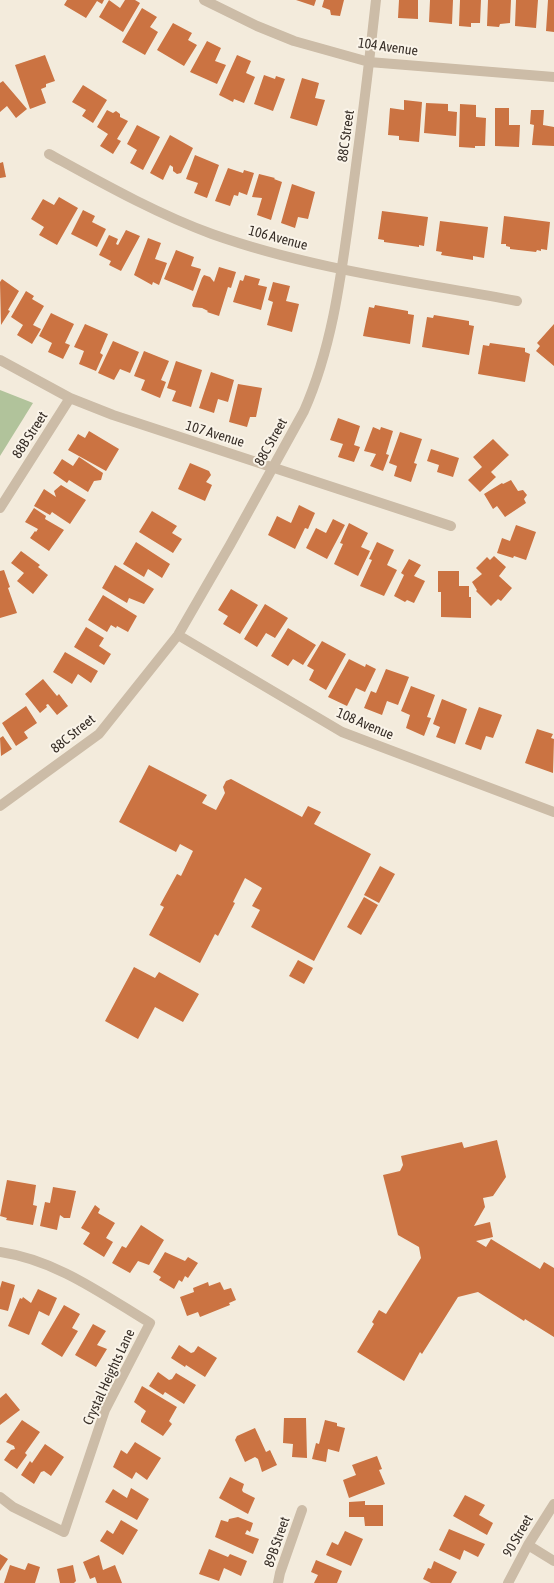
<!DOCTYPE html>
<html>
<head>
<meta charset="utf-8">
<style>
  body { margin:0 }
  canvas { display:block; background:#f3ebdc }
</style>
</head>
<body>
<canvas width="554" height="1583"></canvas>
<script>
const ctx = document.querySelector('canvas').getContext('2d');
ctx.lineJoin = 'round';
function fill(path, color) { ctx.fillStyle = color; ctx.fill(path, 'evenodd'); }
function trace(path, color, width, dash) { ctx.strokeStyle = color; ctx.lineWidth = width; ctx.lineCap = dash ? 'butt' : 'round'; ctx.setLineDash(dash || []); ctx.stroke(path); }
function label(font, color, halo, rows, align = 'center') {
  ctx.font = font + ' "Asap Condensed",sans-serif'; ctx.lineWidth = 4; ctx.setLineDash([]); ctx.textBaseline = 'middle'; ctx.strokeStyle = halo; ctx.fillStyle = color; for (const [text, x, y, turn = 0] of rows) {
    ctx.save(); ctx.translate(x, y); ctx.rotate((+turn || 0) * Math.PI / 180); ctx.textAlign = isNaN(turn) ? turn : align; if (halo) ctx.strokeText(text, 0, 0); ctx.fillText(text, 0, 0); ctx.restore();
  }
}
const green = new Path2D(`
  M0,390L33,403L0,456Z`);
const building = new Path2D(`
  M67,0H104L102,4L97,1L86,18L64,5Z
  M109,0L120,8L125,0H135L140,3L123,32L99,17Z
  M296,0H316L314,6Z
  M324,0H344L340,16L331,15L330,10L322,7Z
  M399,0H418V19L398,18Z
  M430,0H453L452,24L429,22Z
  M460,0H481L480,23H471V27L459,26Z
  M488,0H511L510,23L500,24L499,27L487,26Z
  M516,0H538L536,28L515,26Z
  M548,0H554V32L546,31Z
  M142,8L157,17L150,27L158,32L145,55L122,42Z
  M173,23L192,33L188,40L197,45L184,66L157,50Z
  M207,41L221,48L215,61L226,65L217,84L190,72Z
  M45,55L55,81L46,84V87L41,89L46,103L30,109L15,65Z
  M237,55L251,61L246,73L255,77L244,103L234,99L233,102L219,95Z
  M264,75L275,79L276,76L285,79L273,111L254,104Z
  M302,78L319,83L315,98L325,100L317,126L290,118Z
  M3,81L27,109L16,118L7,106L0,112V83Z
  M83,85L107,100L93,123L82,116L86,110L72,102Z
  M404,100L422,102L419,142L399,140V136L388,135L390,108L404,110Z
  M426,103L448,104V111L457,112L456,136L424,133Z
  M460,104L476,105V117L486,118L485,146H475V148L459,147Z
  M495,108H509V125H520L519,147L495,146Z
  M107,110L113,113L116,111L120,114V117L128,121L117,139L121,141L113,154L100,146L108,134L97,127Z
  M531,110H544L543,125L554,127V146L532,145L534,125L530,124Z
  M137,125L160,137L143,170L130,163L137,150L127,144Z
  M170,135L193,148L181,173L177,174L173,171V167L170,165L163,180L150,173Z
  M195,155L219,165L207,198L194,193L198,183L186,179Z
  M3,162L6,177L0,178V163Z
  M228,168L243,173L244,170L254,173L247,195L239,192L238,196L234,195L230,206L215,201Z
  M259,174L275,178L274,179L282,182L271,220L257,215L262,198L252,197Z
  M292,184L315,192L308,219L298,217L295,228L281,223Z
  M59,197L78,208L57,245L39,235L44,227L31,219L43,199L54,205Z
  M83,210L95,216L92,222L106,229L97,247L71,234Z
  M382,211L428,217L424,246L419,245V247L384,242V240L378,239Z
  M504,216L550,222L547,250L541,249V251L537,250L536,252L510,249V247L506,246V244H501Z
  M440,221L488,227L484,258L473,256V260L441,255L442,252L436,251Z
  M126,230L140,236L121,271L109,265L111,261L99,255L109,235L118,239L116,244L118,245Z
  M148,238L161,243L155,259L167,263L159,285L153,282L152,285L134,275Z
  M176,250L194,257L191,266L201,269L193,291L164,279Z
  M219,267L236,272L231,288L228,287L219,316L207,312L208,311L202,308L193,307L192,305L202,278L204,275L210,277L214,282Z
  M245,275L260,279L258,285L267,287L261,310L233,302L240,280L243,281Z
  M2,279L19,291L8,310L10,311L1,325L0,282Z
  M273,282L290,286L286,301L299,304L292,332L267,325L273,302L268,300Z
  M26,291L34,296L32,299L44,306L33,325L41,329L32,344L17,335L23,325L11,317Z
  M375,305L408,311V314L414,315L410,344L363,336L369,307L374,308Z
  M51,313L74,324L65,343L70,345L63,359L48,352L52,343L39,336Z
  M434,315L469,321V325L474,326L469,355L422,347L427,317L433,318Z
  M85,324L108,334L100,353L103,355L96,371L79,364L84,351L74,347Z
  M554,324V366L536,351L540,346L537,343Z
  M113,341L139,352L130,373L120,369L114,380L98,373Z
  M490,343L525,348V352L530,354L525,382L478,374L483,345L489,346Z
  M144,351L169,361L161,380L166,382L160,398L141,390L145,380L134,376Z
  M176,361L202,370L191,407L172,401L176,391L167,388Z
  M211,372L234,380L228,402L218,399L214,413L199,408Z
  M238,384L262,388L256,417H250L247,427L229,422Z
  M338,418L360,426L354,445L360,447L354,462L338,457L343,444L330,440Z
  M373,427L380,430L381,427L393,431L386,454L389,455L383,471L370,466L376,454L364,451Z
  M89,431L119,449L106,471L68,450L78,434L85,438Z
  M400,432L422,439L414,463L417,464L411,482L394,476L397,466L389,463Z
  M493,439L509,455L491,472L496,477L480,492L468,480L482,467L473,457Z
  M431,449L459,458L453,477L437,472L439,465L427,461Z
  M79,457L103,473L101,480L94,481L88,492L69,480L67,483L53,473L62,459L73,466Z
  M190,463L209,471L211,475L206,482L212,485L205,501L178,489Z
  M511,480L518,491L523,490L527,495L524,499L526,503L505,517L497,506L493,509L484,494L502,483L503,484Z
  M61,485L86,500L70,524L52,512L50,515L34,506L44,489L56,497L54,491Z
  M299,505L315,513L308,529L305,528L295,549L268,535L277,516L291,523Z
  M34,508L46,516L45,519L64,530L49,551L30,538L35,531L36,532L38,529L25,522Z
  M152,511L177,526L172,533L182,539L173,553L139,532Z
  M333,519L345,525L327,559L306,548L316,528L326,533Z
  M349,523L368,533L361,547L370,551L358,576L334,564L343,544L340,543Z
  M516,525L536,532L526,560L514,556L513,558L497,553L502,538L510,541Z
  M136,542L170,564L162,578L148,569L144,577L123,564Z
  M377,542L394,550L387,565L397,570L384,596L360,586L372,560L369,559Z
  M21,551L40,565L38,567L48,575L33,594L17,581L24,573L11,563Z
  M494,556L506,567L499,576L512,588L501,601L498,599L491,606L476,591L477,590L472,582L482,574L476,568L487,557L490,560Z
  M409,559L421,565L414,576L425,581L414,603L407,600L405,602L394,596L404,575L401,573Z
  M115,565L154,589L144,604L129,598L127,603L102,588Z
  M4,570L10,587L8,588L17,613L0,618V571Z
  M438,571H459V586H469V597H471V618L441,617V592H438Z
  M231,589L258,605L240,634L223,624L228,616L218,610Z
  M103,595L137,616L128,632L117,626L116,628L111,625L107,632L88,620Z
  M265,604L288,618L275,638L266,633L257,647L244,639Z
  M86,627L104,638L99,646L111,654L104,665L74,647Z
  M288,628L316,645L303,665L293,659L288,666L271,656Z
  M322,641L346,654L326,690L309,680L314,670L307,666Z
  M65,652L98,671L91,683L78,674L72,684L53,672Z
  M349,659L365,667L366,664L376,669L365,692L356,688L347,706L328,697Z
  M386,669L409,677L398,705L387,701L382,715L364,708L371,691L376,693Z
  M43,679L57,696L59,694L68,706L57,715L48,704L46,705L47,707L40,713L25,694Z
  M411,686L435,695L427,717L431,718L424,736L406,728L410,715L401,711Z
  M442,699L467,709L455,744L436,737L440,727L433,724Z
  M26,706L37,723L24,732L28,738L16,746L2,723Z
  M479,707L502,715L493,738L486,736L481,750L465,744Z
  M537,729L553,734L551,738L554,739L553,773L525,763Z
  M3,736L12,749L1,756L0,738Z
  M149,765L207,795L202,803L216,810L225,793L223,787L226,781L231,779L302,817L308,806L321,812L314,824L371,854L314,961L251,927L260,910L252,906L262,888L245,878L233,902L235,903L218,936L215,934L200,963L149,935L164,907L160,905L177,874L181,876L193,851L180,844L176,852L119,822Z
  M380,866L395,874L379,903L364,895Z
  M364,897L378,905L361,935L347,927Z
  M298,960L313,968L304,984L289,976Z
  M134,967L155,978L159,972L199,994L183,1022L155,1007L138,1039L105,1021Z
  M497,1140L506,1177L493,1196L483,1198L485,1207L474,1226L490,1222L493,1237L476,1241L486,1247L491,1239L540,1269L544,1262L554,1268V1337L525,1319L524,1321L478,1292L458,1297L422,1354L420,1352L404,1381L357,1352L374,1324L372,1322L379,1310L386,1314L421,1258L419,1247L398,1235L383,1175L400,1171L403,1165L401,1156L462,1142L464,1148Z
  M7,1180L36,1185L33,1205L37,1206L33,1225L6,1220L7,1218L0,1216Z
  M53,1187L76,1191L70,1218H64L60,1215L57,1230L40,1226L45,1202L50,1203Z
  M95,1205L100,1209L98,1213L115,1223L106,1238L113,1242L104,1257L83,1244L90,1233L81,1228Z
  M141,1225L164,1240L149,1265L138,1261L130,1273L112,1263L122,1246L126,1248Z
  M165,1252L185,1261L188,1257L198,1263L188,1278L185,1276L182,1282L179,1280L174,1289L159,1280L161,1277L153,1272Z
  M2,1281L15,1285L8,1311L0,1309V1288Z
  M208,1282L209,1286L220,1282L224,1290L231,1288L236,1300L229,1303L230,1305L200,1317L198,1312L187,1316L180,1297L194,1292L193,1288Z
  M38,1289L57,1298L49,1316L39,1311L29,1335L8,1326L20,1298L22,1299L23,1297L31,1303Z
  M64,1305L80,1314L72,1328L78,1331L62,1357L41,1344Z
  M93,1324L106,1331L97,1345L107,1349L96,1367L75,1355Z
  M179,1345L191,1353L194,1352L198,1346L217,1358L205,1377L186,1365L185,1367L171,1358Z
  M158,1372L169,1380L172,1379L176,1373L196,1385L184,1404L165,1392L163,1395L149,1386Z
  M142,1386L177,1407L169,1421L172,1424L163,1436L141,1422V1420L146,1411L134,1402Z
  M6,1393L20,1410L0,1425V1398Z
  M284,1418H306L307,1458L292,1457L293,1444L283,1443Z
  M22,1420L40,1432L25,1453L27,1455L17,1469L4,1460L11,1450L15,1449L14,1446L6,1442Z
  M325,1420L337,1423V1426L345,1428L339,1452L328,1449L326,1462L312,1459L316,1443L319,1444Z
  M255,1428L266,1452L270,1450L277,1465L262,1472L258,1459L255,1457L245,1462L235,1440L237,1436Z
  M135,1442L161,1458L147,1480L136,1472L132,1479L113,1467L121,1450L127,1454Z
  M45,1444L64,1457L51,1476L44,1471L41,1472L34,1484L21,1475L30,1461L32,1463Z
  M377,1456L382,1469L379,1470L385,1484L349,1498L343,1480L356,1475L352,1465Z
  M230,1477L244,1484L242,1490L243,1492L255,1498L248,1514L219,1498Z
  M131,1488L149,1499L137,1520L105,1502L113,1489L127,1498Z
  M465,1495L485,1505L479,1515L493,1523L487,1535L453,1516Z
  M365,1501V1505H383V1526H365L364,1517H349V1502Z
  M238,1517L253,1523L250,1532L247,1530L245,1534L259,1539L253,1554L215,1537L221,1520L228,1522L229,1519Z
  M121,1520L138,1530L123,1555L100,1541L107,1530L113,1534Z
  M449,1529L485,1544L478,1557L464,1550L460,1560L439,1550Z
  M345,1531L363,1539L351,1566L326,1555L332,1542L338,1545Z
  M209,1549L228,1557L230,1554L247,1561L241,1576L224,1568L219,1581L199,1574Z
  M0,1554L8,1559L0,1571Z
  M99,1555L103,1570L115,1565L122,1583H97L95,1577L90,1579L83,1562Z
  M316,1560L342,1571L337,1583H314L318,1575L311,1572Z
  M434,1561L457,1572L451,1583H431L423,1579L428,1568L431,1569Z
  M28,1563L40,1567L35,1583H4L10,1565L25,1570Z
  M73,1565L76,1581L74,1583H60L57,1569Z`);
const minor = new Path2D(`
  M369,62L376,0
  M49,154C102,183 155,213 212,234C310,269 416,282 517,301
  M0,360L70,398L113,415L451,526
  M0,508L70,398
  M0,1252C56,1260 102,1294 150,1323L105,1410L64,1532L13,1507L0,1497
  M278,1583L280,1573L302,1510`);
const tertiary = new Path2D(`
  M204,0L257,26L294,41L369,62L554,77
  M178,635L342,732L554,812
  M0,806L99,734L178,635L230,545L304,411C331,350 340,284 349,218C356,166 363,114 369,62
  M528,1545L554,1561
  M508,1583L528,1545L554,1504`);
const streetNames = [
  ["104 Avenue",388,47,8],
  ["88C Street",346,136,-82],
  ["106 Avenue",278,238,15],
  ["107 Avenue",215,434,17],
  ["88B Street",30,435,-57],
  ["88C Street",271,442,-61],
  ["108 Avenue",365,724,23],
  ["88C Street",73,734,-39],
  ["Crystal Heights Lane",109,1377,-65],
  ["90 Street",518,1536,-60],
  ["89B Street",277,1542,-71]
];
fill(green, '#b1c39b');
fill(building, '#cb7342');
trace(minor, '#ccbca7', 10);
trace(tertiary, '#ccbca7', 10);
label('14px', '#382f28', '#faf4e9', streetNames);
</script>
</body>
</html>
